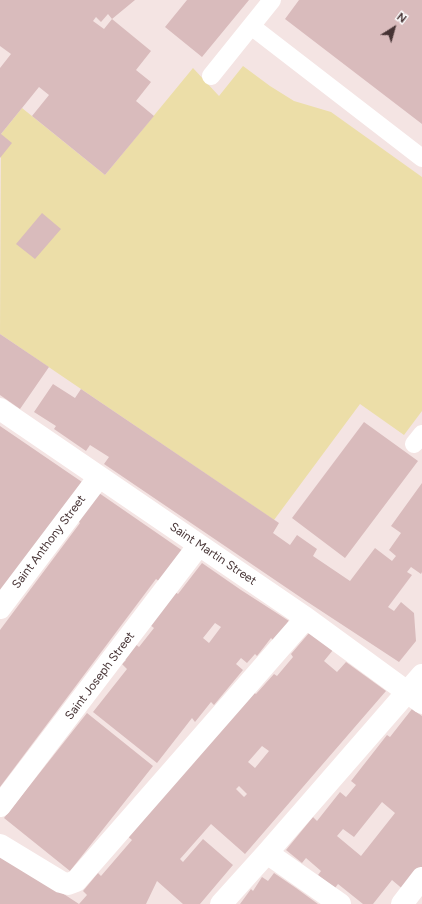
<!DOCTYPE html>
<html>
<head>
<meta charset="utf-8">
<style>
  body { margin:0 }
  #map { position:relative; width:422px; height:904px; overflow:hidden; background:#f4e4e3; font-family:Figtree,sans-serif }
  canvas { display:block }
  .north { position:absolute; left:374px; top:8px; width:40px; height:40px; -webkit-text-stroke:3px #fff; paint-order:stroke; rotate:37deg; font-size:11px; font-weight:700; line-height:16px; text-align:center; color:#463334 }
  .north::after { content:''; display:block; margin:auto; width:14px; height:18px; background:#463334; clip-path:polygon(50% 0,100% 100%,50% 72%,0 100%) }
</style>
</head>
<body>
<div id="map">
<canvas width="422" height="904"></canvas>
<div class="north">N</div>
</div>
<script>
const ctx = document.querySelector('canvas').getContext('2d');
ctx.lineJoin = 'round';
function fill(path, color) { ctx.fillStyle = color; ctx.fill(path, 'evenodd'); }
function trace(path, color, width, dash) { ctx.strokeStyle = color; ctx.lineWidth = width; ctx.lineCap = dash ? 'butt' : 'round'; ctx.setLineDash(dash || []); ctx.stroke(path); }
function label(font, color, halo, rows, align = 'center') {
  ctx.font = font + ' Figtree,sans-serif'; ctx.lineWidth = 4; ctx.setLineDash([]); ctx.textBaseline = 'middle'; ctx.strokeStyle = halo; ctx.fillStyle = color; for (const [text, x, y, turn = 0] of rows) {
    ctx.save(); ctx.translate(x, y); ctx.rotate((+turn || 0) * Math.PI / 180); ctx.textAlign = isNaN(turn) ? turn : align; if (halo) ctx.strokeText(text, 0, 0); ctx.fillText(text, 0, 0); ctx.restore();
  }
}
const green = new Path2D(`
  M243,66L270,86L294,101L331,112L422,177V411L404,435L360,404L274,520L0,334L1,134L22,108L105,175L193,68L219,96Z`);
const building = new Path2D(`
  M0,0H135L112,19L108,14L101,22L96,17L93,21L104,29L112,19L151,51L136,70L151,82L136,101L154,116L105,175L32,116L49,95L39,87L1,134L12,143L0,158V68L11,54L0,46Z
  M187,0H249L202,57L165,27Z
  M299,0H422V124L285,19Z
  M42,213L61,229L35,259L16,244Z
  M0,334L49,367L20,409L0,395Z
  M53,384L75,398L81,389L279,523L273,533L290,545L297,535L317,549L313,556L350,581L375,548L392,561L396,556L389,550L401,533L391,526L422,483V572L421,574L411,567L407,572L412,575L388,607L394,611L401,602L414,613L416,641L399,662L306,601L104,464L109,457L90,445L86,451L54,429L56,426L34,412Z
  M364,422L418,461L345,558L292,518Z
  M0,426L82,482L0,591Z
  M99,493L183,551L160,582L156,579L0,787V630L80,523L78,521Z
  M202,563L241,590L289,621L274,641L271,638L257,656L255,654L247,663L241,658L236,664L243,670L214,705L211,702L195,722L192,718L157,763L93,712L127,669L122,664L126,660L122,658L134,643L139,647L154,628L150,625L175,592L178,594ZM215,623L221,627L209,643L203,638Z
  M309,633L333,650L324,661L337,672L346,662L386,691L245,854L211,824L180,859L183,862L203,839L233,865L200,904H183L157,881L146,904H79L87,895L83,891L98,873L101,876L132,840L126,835L252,691L256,694L274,674L277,676L293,657L291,654ZM262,746L269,751L255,768L248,762ZM239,786L247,794L244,797L236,789Z
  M412,709L422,716V870L405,891L392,880L373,904H363L338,884L335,888L318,875L321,871L306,858L302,863L286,850L313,817L317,821L340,792L346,797L356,785L351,781L387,735L390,737ZM382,802L395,813L361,856L337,836L343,829L354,837Z
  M87,713L153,766L70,871L4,818Z
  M0,853L53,887L79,904H0Z
  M274,873L296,888L318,904H240L251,889L253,891L262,877L268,881Z`);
const service = new Path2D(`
  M251,26L422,158
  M211,76L272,0
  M414,444L422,434`);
const minor = new Path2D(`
  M0,409L306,618L422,703
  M0,608L99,477
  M0,806L199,545
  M0,845L61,882L68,884L76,881L306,618
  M267,853L340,904
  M221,904L267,853L422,675
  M402,904L422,878`);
const streetNames = [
  ["Saint Anthony Street",49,542,-53],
  ["Saint Martin Street",213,554,34],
  ["Saint Joseph Street",100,676,-53]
];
fill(green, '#ecdea8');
fill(building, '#d9bbbc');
trace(service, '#fff', 18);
trace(minor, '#fff', 22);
label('12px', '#463334', '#fff', streetNames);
</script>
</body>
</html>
